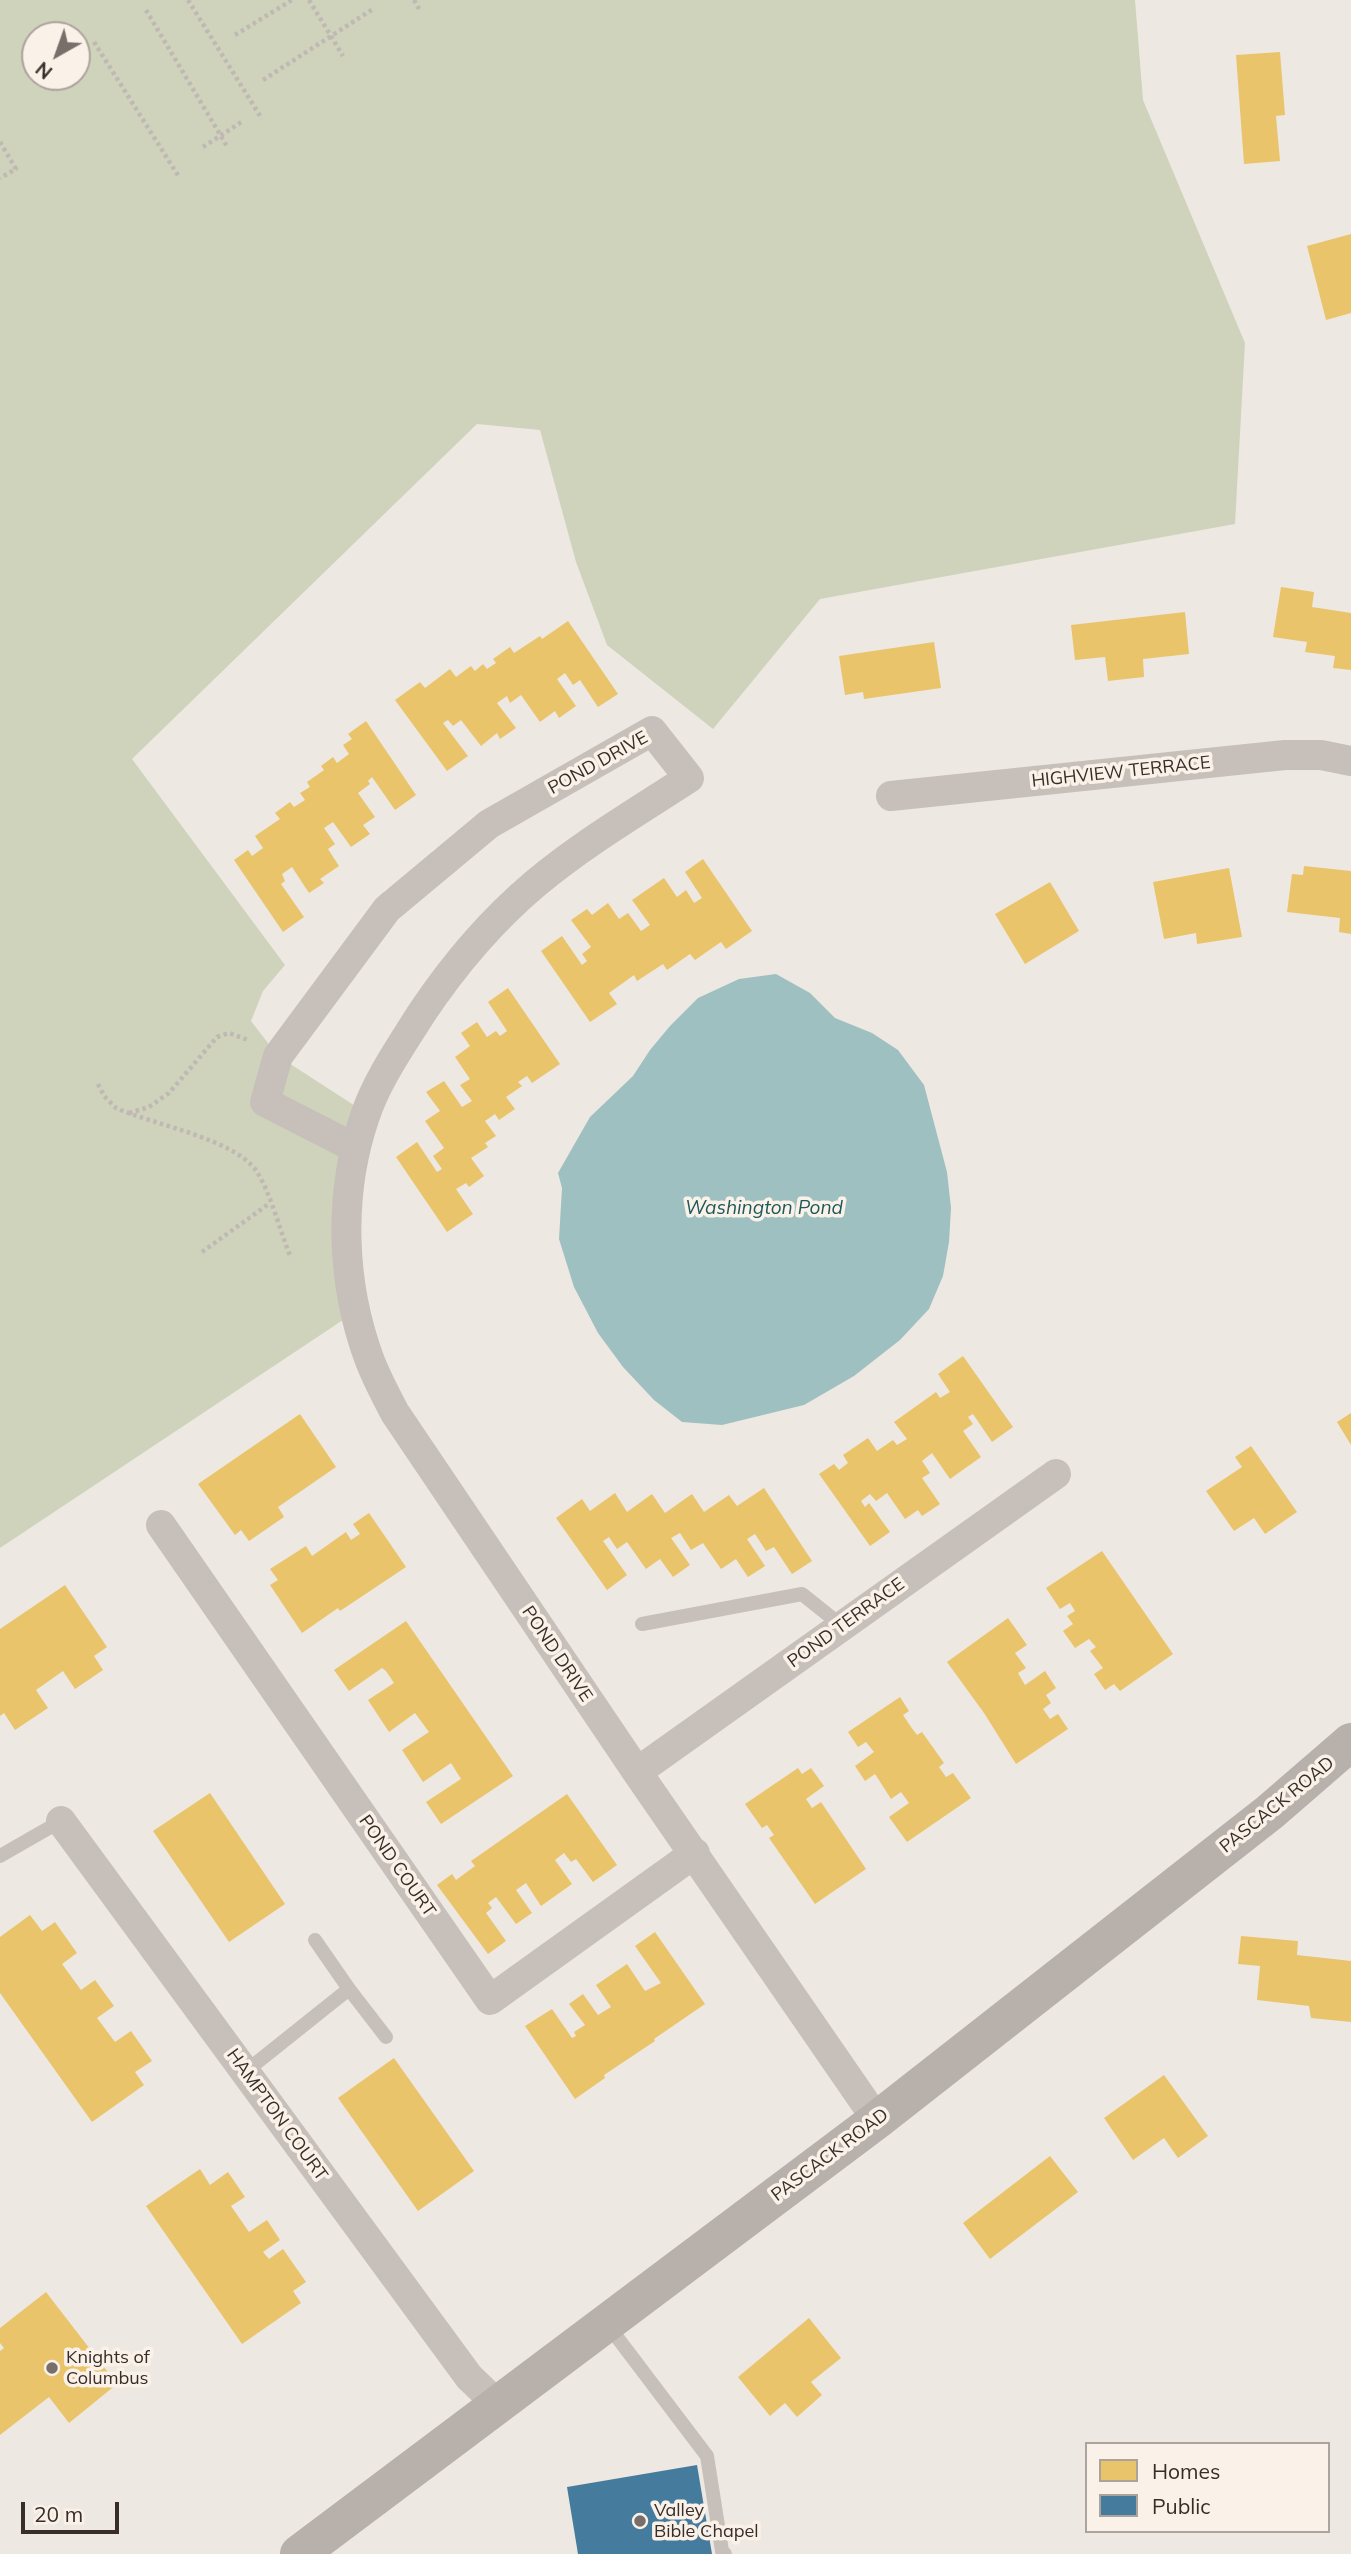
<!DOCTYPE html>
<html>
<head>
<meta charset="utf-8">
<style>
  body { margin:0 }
  #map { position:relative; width:1351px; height:2554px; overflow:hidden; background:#eee8e2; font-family:Mulish,sans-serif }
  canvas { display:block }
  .legend { position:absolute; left:1085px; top:2442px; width:245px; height:91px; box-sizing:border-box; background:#faf2e9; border:2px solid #aca39c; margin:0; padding:9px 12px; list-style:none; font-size:21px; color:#382d29 }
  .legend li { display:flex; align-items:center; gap:14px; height:35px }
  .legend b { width:35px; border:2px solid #aca39c }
  .north { position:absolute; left:21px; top:21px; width:70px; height:70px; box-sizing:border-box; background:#faf2e9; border:2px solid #aca39c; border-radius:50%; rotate:220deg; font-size:19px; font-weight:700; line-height:28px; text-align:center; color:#382d29 }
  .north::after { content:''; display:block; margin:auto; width:24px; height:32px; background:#786e6a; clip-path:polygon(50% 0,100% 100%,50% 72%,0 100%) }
  .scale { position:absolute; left:21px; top:2502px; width:98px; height:32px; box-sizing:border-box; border:4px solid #382d29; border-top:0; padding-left:9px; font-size:21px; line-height:24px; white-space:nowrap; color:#382d29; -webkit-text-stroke:5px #faf2e9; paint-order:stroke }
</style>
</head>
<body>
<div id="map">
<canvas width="1351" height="2554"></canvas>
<ul class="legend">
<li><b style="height:19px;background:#e9c46a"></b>Homes</li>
<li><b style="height:19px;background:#457b9d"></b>Public</li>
</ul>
<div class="north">N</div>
<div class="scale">20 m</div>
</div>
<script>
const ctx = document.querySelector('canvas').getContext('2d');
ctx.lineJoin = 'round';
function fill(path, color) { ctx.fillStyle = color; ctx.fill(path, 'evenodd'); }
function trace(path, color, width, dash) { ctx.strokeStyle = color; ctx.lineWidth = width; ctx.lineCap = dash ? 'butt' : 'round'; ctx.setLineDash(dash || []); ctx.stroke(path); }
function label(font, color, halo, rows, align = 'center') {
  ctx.font = font + ' Mulish,sans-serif'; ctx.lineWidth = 7; ctx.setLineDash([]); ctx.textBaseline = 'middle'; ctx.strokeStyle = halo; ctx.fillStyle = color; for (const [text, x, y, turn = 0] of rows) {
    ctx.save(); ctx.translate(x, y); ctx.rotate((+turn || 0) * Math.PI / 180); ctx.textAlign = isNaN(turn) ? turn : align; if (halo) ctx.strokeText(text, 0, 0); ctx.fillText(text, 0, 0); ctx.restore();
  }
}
const green = new Path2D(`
  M0,0H1135L1143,100L1245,343L1235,524L820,599L713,729L607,645L576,562L540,430L477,424L132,759L285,965L263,991L251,1021L278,1056L366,1113L355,1312L0,1548ZM35,35H77V77H35Z`);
const water = new Path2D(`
  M776,974L810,993L835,1018L872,1033L898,1050L924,1085L947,1172L951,1208L949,1242L943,1276L929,1309L900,1340L854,1376L804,1405L722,1425L682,1422L654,1400L623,1367L598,1333L574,1287L559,1239L562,1188L558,1173L590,1117L633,1076L650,1050L670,1026L698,998L739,979Z`);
const homes = new Path2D(`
  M1280,52L1285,115L1276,116L1280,161L1244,164L1236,55Z
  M1351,234V313L1326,320L1307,246Z
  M1281,587L1314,592L1312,607L1351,613V670L1333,668L1335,656L1305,652L1307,642L1273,637Z
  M1185,612L1189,654L1143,659L1144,677L1108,681L1105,657L1075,660L1071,625Z
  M568,621L618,694L598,707L580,680L573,685L565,673L557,679L576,706L559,718L555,711L540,722L521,695L510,703L507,696L497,703L516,728L500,739L497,733L481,746L461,720L453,726L448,720L443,723L468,756L447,771L395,700L420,682L425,688L450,669L456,677L471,666L475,671L483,664L487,669L496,663L493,659L510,647L514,653L540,636L542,639Z
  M934,642L941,688L864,699L863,692L845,695L839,656Z
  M366,721L416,795L395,810L372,777L368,781L370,784L358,793L375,817L363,825L370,834L351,847L333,822L324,828L335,844L328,849L339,866L320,879L324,883L309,893L292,867L282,874L285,881L281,884L304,917L283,932L234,860L248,850L252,856L263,848L255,836L280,819L275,813L290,802L294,807L305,800L300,793L310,787L307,782L324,770L321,766L333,757L337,763L349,754L343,745L352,739L348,734Z
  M703,859L752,931L726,949L721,942L695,960L690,954L667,970L663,964L637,981L634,975L609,993L617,1004L590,1022L541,951L562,936L582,965L587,961L582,954L591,947L571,920L587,909L592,915L608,903L619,919L628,913L641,931L650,925L632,900L664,878L677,897L686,890L694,903L702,898L685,872Z
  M1304,866L1351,871V934L1339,932L1340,918L1287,912L1292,874L1303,875Z
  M1229,868L1242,937L1197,944L1196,933L1164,939L1153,882Z
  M1050,882L1079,931L1025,964L995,914Z
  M508,988L560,1064L532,1083L527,1076L518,1082L522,1086L506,1097L515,1109L499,1120L495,1114L485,1121L496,1136L485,1143L488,1147L471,1158L484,1176L469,1187L466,1183L456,1189L473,1214L447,1232L396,1157L417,1142L437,1172L442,1169L433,1156L444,1148L425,1121L440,1111L426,1092L444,1081L462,1107L472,1101L460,1085L470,1079L455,1057L470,1046L461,1033L477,1022L487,1037L496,1031L500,1036L507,1031L488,1002Z
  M963,1356L1013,1427L992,1442L973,1414L968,1417L973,1424L963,1431L981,1457L950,1479L932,1453L922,1461L930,1473L922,1478L940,1504L922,1516L918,1510L905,1519L887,1493L876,1501L870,1494L861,1501L865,1507L869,1503L890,1532L870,1546L819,1474L834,1464L839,1470L848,1463L843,1455L868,1438L877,1451L893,1440L897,1445L907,1439L894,1422L936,1392L940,1398L950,1392L938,1374Z
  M1351,1413V1445L1337,1422Z
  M300,1414L336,1467L278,1507L284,1517L249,1541L241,1530L235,1535L198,1484Z
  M1251,1446L1297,1512L1265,1534L1254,1518L1234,1531L1206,1491L1242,1467L1235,1457Z
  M764,1488L812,1561L792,1574L774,1547L766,1551L755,1534L747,1539L765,1566L748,1577L736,1559L721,1569L703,1543L691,1550L680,1533L671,1538L690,1565L673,1577L660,1559L646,1569L627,1542L617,1549L609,1537L603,1541L627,1575L607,1590L556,1518L582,1499L590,1511L615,1493L627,1512L652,1494L665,1513L692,1494L704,1512L729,1495L737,1506Z
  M369,1513L406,1567L340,1611L338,1608L302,1633L270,1585L278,1580L270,1569L306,1546L312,1556L346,1532L351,1540L360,1534L353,1524Z
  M1102,1551L1173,1654L1120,1691L1114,1684L1105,1690L1094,1674L1103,1668L1090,1651L1096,1647L1089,1639L1075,1648L1063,1631L1073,1624L1067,1616L1075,1611L1070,1603L1060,1609L1046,1588Z
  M65,1585L107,1647L94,1656L103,1670L75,1689L63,1671L36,1690L48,1708L15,1730L4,1713L0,1716V1629Z
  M1008,1618L1027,1645L1015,1653L1026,1668L1018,1673L1025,1685L1045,1671L1056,1688L1046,1695L1051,1703L1043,1709L1050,1719L1058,1714L1068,1729L1016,1764L984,1713L947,1662Z
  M406,1621L513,1776L441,1824L426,1802L461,1779L451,1763L423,1782L402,1750L429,1732L415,1713L389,1732L368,1700L394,1683L386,1671L382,1668L349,1691L334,1670Z
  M900,1697L909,1711L903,1715L911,1727L917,1735L922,1732L944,1763L939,1767L946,1777L953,1773L971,1798L907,1842L889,1817L909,1803L901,1792L891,1799L875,1774L865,1781L855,1766L874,1752L866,1742L858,1747L848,1732Z
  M798,1768L802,1774L811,1768L824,1786L806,1799L812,1808L821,1802L866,1869L815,1904L769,1838L774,1835L767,1825L762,1828L745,1804Z
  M210,1793L285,1904L229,1942L153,1831Z
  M567,1794L617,1865L593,1882L576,1859L571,1862L564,1853L555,1860L572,1884L541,1906L526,1883L516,1890L532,1913L516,1924L496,1897L488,1903L492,1908L486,1913L506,1941L488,1954L437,1885L452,1874L456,1880L475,1866L471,1861Z
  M30,1915L42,1931L55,1922L77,1953L62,1964L81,1990L95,1980L114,2006L97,2018L115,2042L131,2031L152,2061L135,2072L144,2085L92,2122L0,1993V1937Z
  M655,1932L705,2004L654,2039L655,2041L604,2075L605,2078L575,2099L525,2026L552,2009L572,2038L576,2036L574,2032L585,2025L569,2004L583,1994L598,2015L611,2007L596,1985L627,1964L645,1991L661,1983L635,1946Z
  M1241,1936L1298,1941L1297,1955L1351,1961V2022L1311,2018L1309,2006L1257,2000L1260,1966L1238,1964Z
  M394,2058L474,2171L418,2211L338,2098Z
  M1164,2075L1208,2136L1178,2158L1164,2138L1133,2160L1104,2118Z
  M1050,2156L1078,2192L990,2259L963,2223Z
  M200,2169L210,2185L228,2172L245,2197L231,2206L249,2232L267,2220L280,2240L263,2252L269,2259L283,2249L306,2282L293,2291L301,2303L242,2344L146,2206Z
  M46,2292L117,2384L69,2423L49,2397L0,2435V2351L4,2348L0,2343V2328Z
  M809,2318L841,2358L811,2382L822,2395L797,2417L785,2403L770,2416L738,2377Z`);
const public = new Path2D(`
  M697,2465L712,2554H578L567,2487Z`);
const path = new Path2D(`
  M188,0L262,119
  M309,0L343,56
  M414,0L419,9
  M146,10L228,148
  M235,35L292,0
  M94,42L179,177
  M263,80L373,9
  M0,142L16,169L0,178
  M203,147L243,121
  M98,1084L104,1096L116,1108C154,1125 236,1139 257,1172C272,1196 280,1232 291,1258
  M129,1113L149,1107L169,1093L217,1037L229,1033L248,1040
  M202,1252L270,1203`);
const service = new Path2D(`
  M642,1624L802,1594L842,1626
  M0,1856L61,1821
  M315,1940L349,1989
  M245,2072L349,1989L386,2037
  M607,2324L707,2456L722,2551L725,2554`);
const minor = new Path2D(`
  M891,796L1285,755H1321L1351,761
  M355,1148L265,1102L278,1056L387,909L489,824L652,731L689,778C637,812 584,843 536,883C492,920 453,966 421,1014C401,1046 377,1080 365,1116C338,1194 341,1284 370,1361C377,1379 386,1396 395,1413L637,1772L877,2120
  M161,1525L490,2000L695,1853
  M637,1772L1056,1474
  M61,1821L469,2377L498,2405`);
const secondary = new Path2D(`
  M299,2554L877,2120L1270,1812L1351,1742`);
const markers = [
  [52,2368,7,"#786e6a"],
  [640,2521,7,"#786e6a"]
];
const streetNames = [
  ["POND DRIVE",598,763,-29],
  ["HIGHVIEW TERRACE",1121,772,-6],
  ["POND TERRACE",846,1623,-36],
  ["POND DRIVE",557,1654,56],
  ["PASCACK ROAD",1277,1805,-39],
  ["POND COURT",397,1866,55],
  ["HAMPTON COURT",277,2115,54],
  ["PASCACK ROAD",830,2155,-37]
];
const poiNames = [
  ["Knights of",66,2358],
  ["Columbus",66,2379],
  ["Valley",654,2511],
  ["Bible Chapel",654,2532]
];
const waterNames = [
  ["Washington Pond",764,1208]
];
fill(green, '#cfd3bc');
fill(water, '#9ec0c0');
fill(homes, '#e9c46a');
fill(public, '#457b9d');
trace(path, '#bfb8b3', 4.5, [3.5, 3.5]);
trace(service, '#c7c0ba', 14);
trace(minor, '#c7c0ba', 30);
trace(secondary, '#b7b0ab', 38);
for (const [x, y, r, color] of markers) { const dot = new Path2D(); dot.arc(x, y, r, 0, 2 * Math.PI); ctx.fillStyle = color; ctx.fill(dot); trace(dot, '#faf2e9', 2.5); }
label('18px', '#382d29', '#faf2e9', streetNames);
label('18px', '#382d29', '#faf2e9', poiNames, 'left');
label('italic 19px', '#1d585b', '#faf2e9', waterNames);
</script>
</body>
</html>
